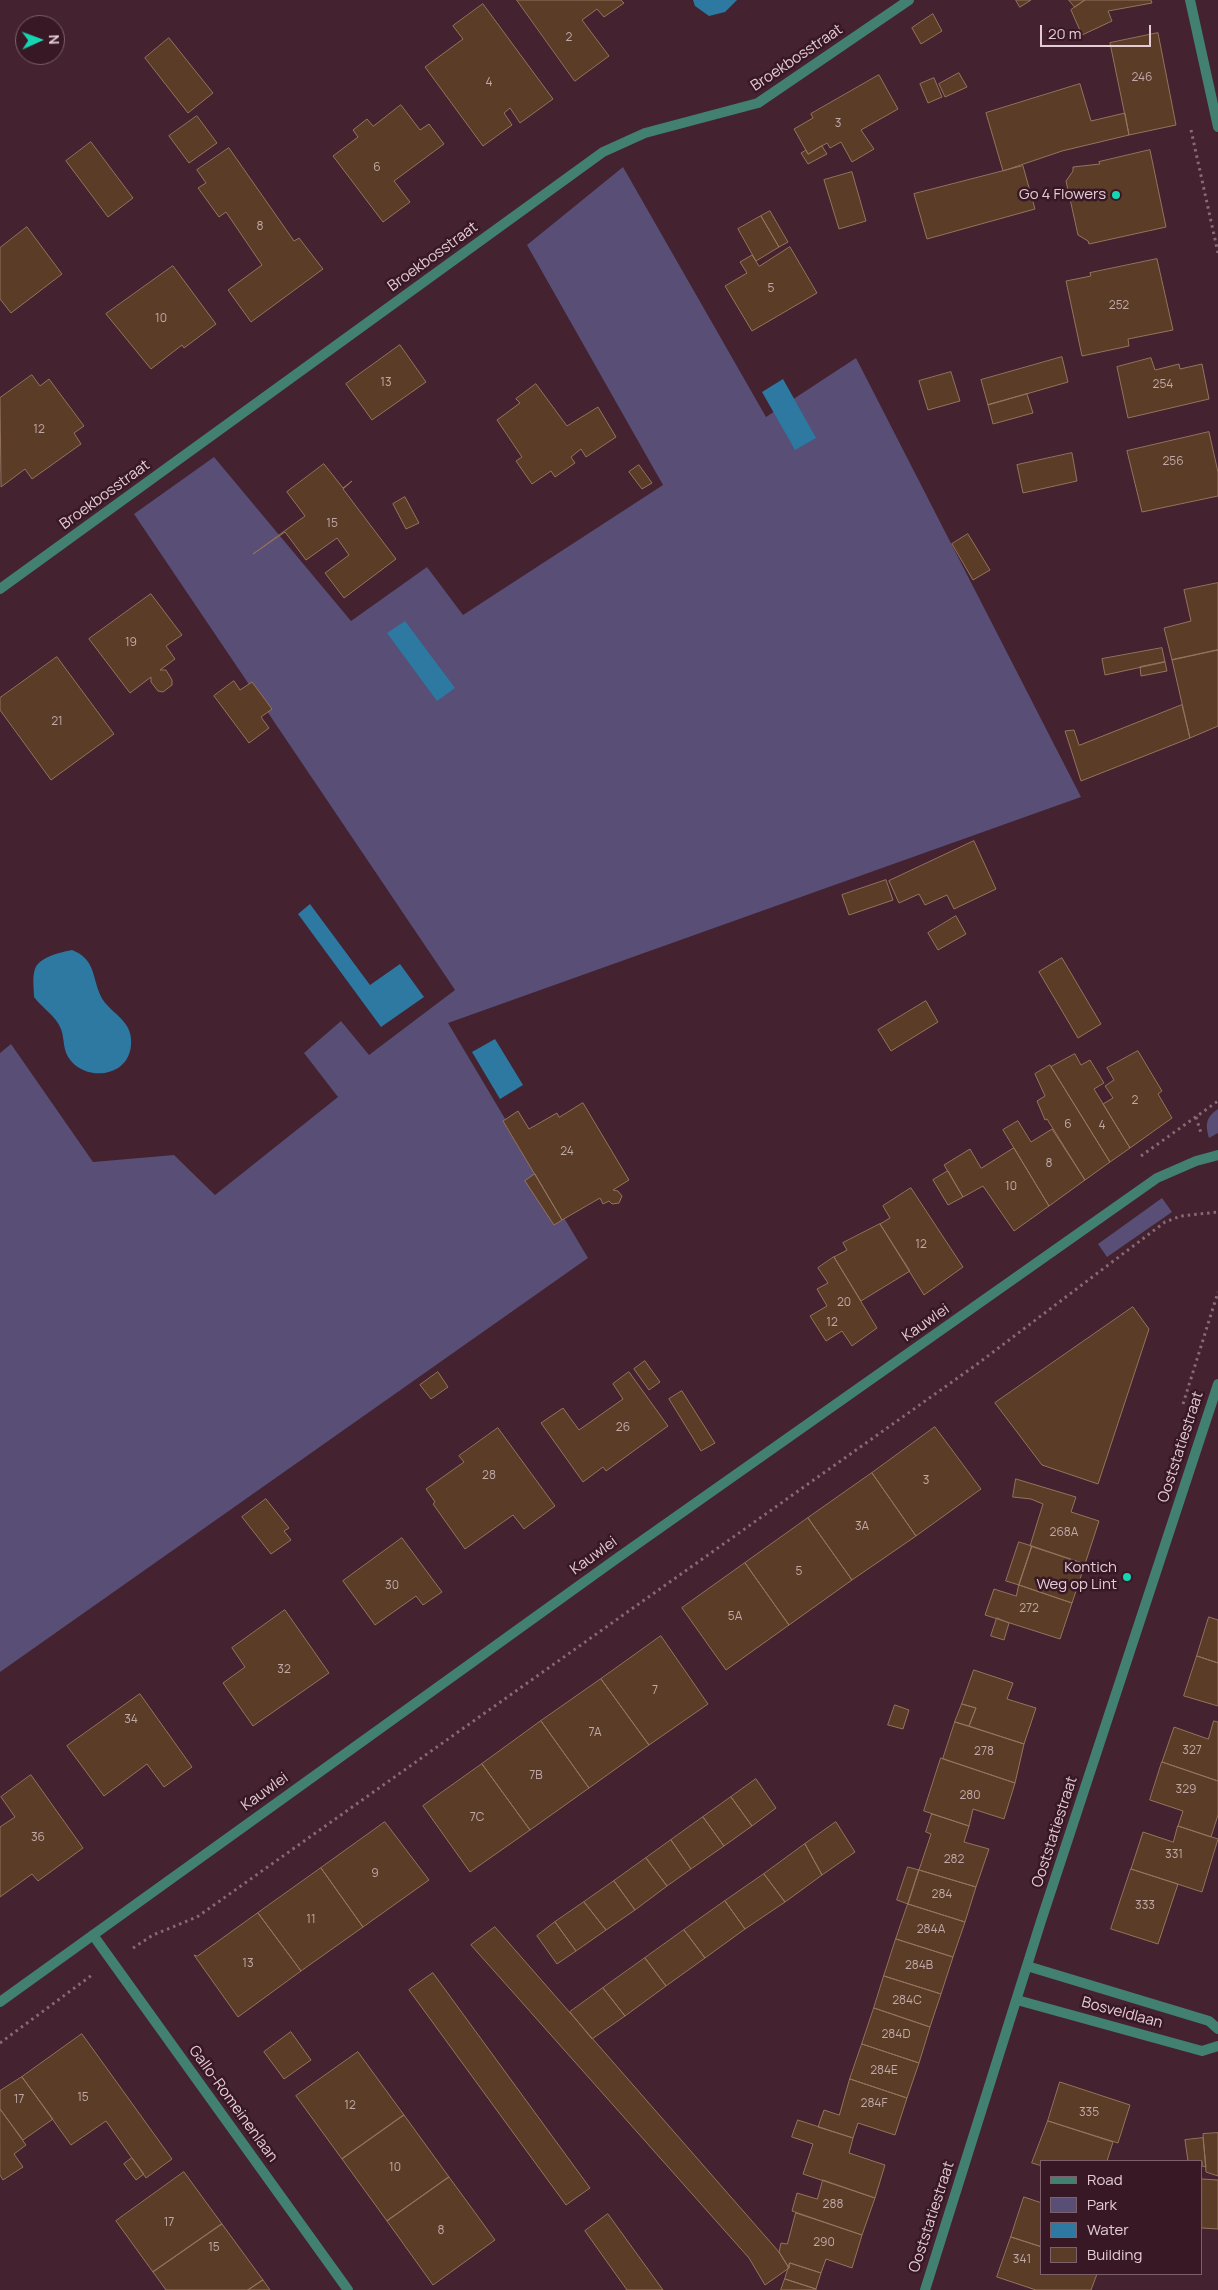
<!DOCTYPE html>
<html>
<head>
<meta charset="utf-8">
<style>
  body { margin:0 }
  #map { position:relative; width:1218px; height:2290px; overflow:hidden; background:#442230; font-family:Manrope,sans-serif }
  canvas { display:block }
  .legend { position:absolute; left:1040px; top:2160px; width:162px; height:115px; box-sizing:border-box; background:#391826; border:1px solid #7d606c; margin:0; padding:6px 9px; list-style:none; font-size:15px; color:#e3ccd4 }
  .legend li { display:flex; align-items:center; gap:10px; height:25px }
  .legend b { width:25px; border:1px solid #7d606c }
  .north { position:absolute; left:15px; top:15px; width:50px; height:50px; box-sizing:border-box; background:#391826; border:1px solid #7d606c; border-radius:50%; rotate:88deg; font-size:14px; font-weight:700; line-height:20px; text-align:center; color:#e3ccd4 }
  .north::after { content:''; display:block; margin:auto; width:18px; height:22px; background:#16d5b3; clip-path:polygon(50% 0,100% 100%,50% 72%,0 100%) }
  .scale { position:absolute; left:1040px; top:25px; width:111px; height:22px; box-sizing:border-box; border:2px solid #e3ccd4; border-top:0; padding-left:6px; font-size:15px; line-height:18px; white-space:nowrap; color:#e3ccd4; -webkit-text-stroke:4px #391826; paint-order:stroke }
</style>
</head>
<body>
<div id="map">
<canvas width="1218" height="2290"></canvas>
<ul class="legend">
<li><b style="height:6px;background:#428171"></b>Road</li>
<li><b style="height:14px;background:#584e76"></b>Park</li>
<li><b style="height:14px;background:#2d79a1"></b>Water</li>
<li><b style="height:14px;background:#5b3d27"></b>Building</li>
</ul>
<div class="north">N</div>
<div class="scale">20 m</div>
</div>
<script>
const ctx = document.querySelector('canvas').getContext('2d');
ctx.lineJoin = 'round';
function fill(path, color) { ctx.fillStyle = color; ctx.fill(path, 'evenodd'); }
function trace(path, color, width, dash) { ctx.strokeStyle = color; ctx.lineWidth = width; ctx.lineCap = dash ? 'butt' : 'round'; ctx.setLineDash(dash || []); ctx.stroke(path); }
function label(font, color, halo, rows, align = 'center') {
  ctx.font = font + ' Manrope,sans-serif'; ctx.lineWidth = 5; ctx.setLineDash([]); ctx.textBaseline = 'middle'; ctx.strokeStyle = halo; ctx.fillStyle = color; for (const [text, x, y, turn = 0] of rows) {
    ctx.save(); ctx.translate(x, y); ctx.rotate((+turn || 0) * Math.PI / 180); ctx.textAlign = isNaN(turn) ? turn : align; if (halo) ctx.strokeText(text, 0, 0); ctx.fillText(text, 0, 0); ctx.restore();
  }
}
const green = new Path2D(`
  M623,167L766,417L856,358L1081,797L448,1023L588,1258L0,1672V1053L11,1044L93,1162L174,1155L215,1195L338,1097L304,1053L341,1021L369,1055L455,990L134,514L214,457L351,621L427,567L463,615L663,485L527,245Z
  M1218,1109V1133L1209,1138C1205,1124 1206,1117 1218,1109Z
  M1162,1198L1172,1212L1107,1257L1098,1244Z`);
const water = new Path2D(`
  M693,0H737L725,12L709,16L695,6Z
  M783,379L816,438L795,450L762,392Z
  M405,621L455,688L437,701L387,633Z
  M310,904L370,985L400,964L424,997L381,1027L298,914Z
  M72,950C94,959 92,973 99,992C106,1013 134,1018 131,1045C129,1076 89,1082 71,1061C62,1050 65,1040 61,1029C56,1016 42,1008 34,997C34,988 32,977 35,969C39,957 61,952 72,950Z
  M495,1039L523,1085L500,1099L472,1052Z`);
const building = new Path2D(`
  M517,0H621L624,3L604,17L597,9L582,20L609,56L575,81Z
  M1016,0H1031L1020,7Z
  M1069,0H1085L1075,7Z
  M1085,0H1151L1152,3L1108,11L1112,21L1082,35L1071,10Z
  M483,4L553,99L520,123L510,108L504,113L512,125L483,146L425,67L463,39L453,26Z
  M933,14L942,31L921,44L912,28Z
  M1158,33L1176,125L1129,135L1110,43Z
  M169,38L213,93L188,113L145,58Z
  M959,73L967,87L945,97L939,84Z
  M879,75L898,109L861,130L874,149L852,162L841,142L830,148L827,143L808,154L794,129L813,118L811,114Z
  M934,78L942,97L928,103L920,84Z
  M1080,84L1091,121L1125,113L1129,135L1062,151L1003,171L986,113Z
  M401,105L420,130L429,124L444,144L394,181L410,202L383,222L333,156L358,137L353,130L367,119L373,126Z
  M197,116L217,143L189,163L169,136Z
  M91,142L133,198L108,217L66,161Z
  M822,146L827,154L808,164L801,153L806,150L808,154Z
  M229,148L294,241L299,238L323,269L251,322L228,290L262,265L226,212L219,217L198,188L206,183L197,170Z
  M1150,150L1166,227L1089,244L1088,241L1078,235L1066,181L1073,171V167L1100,164L1099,162Z
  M1023,166L1035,209L927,239L914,194Z
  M852,172L866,221L839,229L824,180Z
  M770,211L788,242L779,247L761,216Z
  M761,216L779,247L756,261L738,229Z
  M27,227L62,274L11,313L0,299V248Z
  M790,247L817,293L752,331L725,286L747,273L740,262L752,255L759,266Z
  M1157,259L1173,330L1128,339L1129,346L1082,356L1066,281L1091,276L1090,273Z
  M173,266L216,324L184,348L182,345L151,369L106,314Z
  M400,345L426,382L372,420L346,384Z
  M1062,357L1068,382L988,405L981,380Z
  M1151,358L1155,370L1179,364L1180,369L1202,364L1209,399L1128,418L1117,367Z
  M951,372L960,401L928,410L919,381Z
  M32,375L40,386L49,379L84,426L74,433L81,444L32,479L25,469L1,487L0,398Z
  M536,384L567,426L598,407L616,437L586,457L581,449L571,457L575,463L555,477L551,471L532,484L516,461L522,457L497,420L520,403L516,399Z
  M1027,394L1033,413L993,424L988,405Z
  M1209,432L1218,472V496L1142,512L1127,451Z
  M1072,453L1077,481L1023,493L1017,465Z
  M324,464L343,488L352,481L343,489L396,559L344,598L325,573L349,555L337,538L306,560L285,532L253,554L305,516L287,492Z
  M639,465L652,483L642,489L629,472Z
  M405,497L419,523L406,529L393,504Z
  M968,534L990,570L973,580L952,544Z
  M1218,583V650L1172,660L1164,628L1191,621L1184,590Z
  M151,594L182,635L166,646L175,659L160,670H166L172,680V685L163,692L158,691L151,682V677L130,693L89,639Z
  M1162,648L1165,662L1105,675L1102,659Z
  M1218,650V726L1190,738L1172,660Z
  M57,657L114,734L51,780L0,710V698Z
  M1165,662L1167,671L1141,676L1140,667Z
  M234,681L240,690L252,682L272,709L261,717L269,728L249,743L214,696Z
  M1182,705L1190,738L1081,781L1065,731L1074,730L1079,745Z
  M974,841L996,889L954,909L947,895L925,905L919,894L899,903L889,881Z
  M886,880L893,900L849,915L842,895Z
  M956,916L966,934L938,950L928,933Z
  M1062,958L1101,1024L1078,1038L1039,972Z
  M926,1001L938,1022L891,1051L878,1030Z
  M1138,1051L1162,1091L1158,1094L1172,1118L1130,1148L1103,1104L1113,1098L1105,1086L1114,1080L1107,1068Z
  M1075,1054L1081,1065L1090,1060L1104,1083L1094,1089L1130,1148L1110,1162L1051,1067Z
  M1050,1065L1110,1162L1085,1180L1047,1119L1045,1120L1037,1101L1045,1096L1035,1074Z
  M583,1103L629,1180L613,1190L618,1191L622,1196L619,1203L612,1204L609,1201L603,1204L600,1198L562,1220L503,1121L518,1111L529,1129L557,1113L559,1117Z
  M1018,1121L1031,1142L1052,1129L1085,1180L1049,1206L1003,1130Z
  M1014,1148L1049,1206L1014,1231L983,1186L963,1197L944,1165L970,1149L981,1168Z
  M948,1171L963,1197L948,1205L933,1180Z
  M535,1174L562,1220L554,1225L525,1181Z
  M911,1188L963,1267L924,1295L880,1224L890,1218L883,1206Z
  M880,1224L910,1271L861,1301L834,1257L847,1250L843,1243Z
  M834,1257L877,1328L852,1346L842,1331L826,1341L810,1316L827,1306L817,1289L828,1283L818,1268Z
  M1133,1307L1149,1329L1098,1484L1042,1465L995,1403Z
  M645,1361L660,1382L649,1390L634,1369Z
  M438,1372L448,1387L431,1399L420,1385Z
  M629,1372L668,1426L606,1471L603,1467L583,1482L541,1423L563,1408L579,1430L623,1399L613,1384Z
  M682,1391L715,1443L701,1451L669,1399Z
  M935,1427L981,1489L916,1536L872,1473Z
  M498,1428L555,1506L524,1529L513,1515L465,1549L433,1504L435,1502L426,1489L464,1462L459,1456Z
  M872,1473L916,1536L852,1580L808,1518Z
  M1016,1479L1076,1497L1071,1512L1099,1521L1085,1564L1030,1546L1043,1504L1031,1499L1013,1497Z
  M266,1499L289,1528L284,1531L291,1540L271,1554L242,1517Z
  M808,1518L852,1580L789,1625L745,1563Z
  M402,1538L442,1592L423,1605L416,1596L375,1625L343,1581Z
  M1019,1542L1032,1546L1019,1585L1006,1581Z
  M1032,1546L1085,1564L1072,1603L1019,1585Z
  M745,1563L789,1625L726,1670L682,1608Z
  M1019,1585L1072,1603L1060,1639L985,1615L994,1589L1016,1596Z
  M285,1610L329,1673L253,1726L223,1683L245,1667L232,1648Z
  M1209,1617L1218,1620V1663L1197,1656Z
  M997,1618L1009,1623L1004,1640L991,1636Z
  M661,1636L708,1704L649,1745L601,1679Z
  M1197,1656L1218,1663V1706L1184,1696Z
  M974,1670L1013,1683L1007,1699L1036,1708L1024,1744L969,1726L976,1708L962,1704Z
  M601,1679L649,1745L589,1788L541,1721Z
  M140,1694L192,1767L164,1787L147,1764L104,1796L67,1746Z
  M962,1704L976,1708L969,1726L955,1722Z
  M895,1705L909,1710L903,1729L888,1725Z
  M541,1721L589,1788L530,1830L482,1764Z
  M1214,1721L1218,1722V1781L1162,1762L1174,1727L1208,1739Z
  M955,1722L1024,1744L1015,1783L943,1759Z
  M941,1758L1015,1783L1004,1819L973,1809L969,1826L924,1811Z
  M1162,1762L1218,1781V1815L1211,1837L1178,1826L1183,1811L1150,1800Z
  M482,1764L530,1830L470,1872L423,1806Z
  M31,1775L83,1848L38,1881L32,1874L0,1897V1827L15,1817L1,1797Z
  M756,1779L776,1808L752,1826L731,1797Z
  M731,1797L752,1826L724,1846L703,1817Z
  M932,1814L969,1826L964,1842L989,1849L976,1887L919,1870L931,1834L926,1832Z
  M703,1817L724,1846L691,1869L671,1840Z
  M385,1822L429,1880L363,1927L321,1868Z
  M836,1822L855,1852L822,1875L805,1844Z
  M1178,1826L1218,1839L1202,1892L1131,1869L1143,1832L1173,1842Z
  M671,1840L691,1869L667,1886L646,1858Z
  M805,1844L822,1875L785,1902L764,1874Z
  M646,1858L667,1886L635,1910L614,1881Z
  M908,1867L919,1870L908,1904L897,1900Z
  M321,1868L363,1927L301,1971L258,1913Z
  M1131,1869L1178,1884L1158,1944L1111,1929Z
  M919,1870L976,1887L965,1922L908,1904Z
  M764,1874L785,1902L745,1929L725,1901Z
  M614,1881L635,1910L606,1930L584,1902Z
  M725,1901L745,1929L705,1958L684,1930Z
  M584,1902L606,1930L576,1951L555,1922Z
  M908,1904L965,1922L953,1957L896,1939Z
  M258,1913L301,1971L238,2017L194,1955L197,1956Z
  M555,1922L576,1951L557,1964L537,1936Z
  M495,1927L779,2252L789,2268L765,2285L749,2258L471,1945Z
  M684,1930L705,1958L666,1986L645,1958Z
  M896,1939L953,1957L941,1994L884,1976Z
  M645,1958L666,1986L625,2016L603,1988Z
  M433,1973L590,2188L566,2205L409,1990Z
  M884,1976L941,1994L930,2027L874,2008Z
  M603,1988L625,2016L592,2039L570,2012Z
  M874,2008L930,2027L919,2063L862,2044Z
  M291,2032L311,2060L284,2079L264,2052Z
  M82,2034L172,2159L146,2178L106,2121L71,2145L22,2077Z
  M862,2044L919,2063L907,2098L850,2079Z
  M358,2052L404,2115L342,2159L296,2096Z
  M22,2077L53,2119L23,2140L0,2109V2091Z
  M850,2079L907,2098L895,2135L858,2123L853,2138L818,2127L824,2110L839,2115Z
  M1060,2082L1130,2105L1118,2143L1048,2121Z
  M0,2109L26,2145L14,2154L23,2167L3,2180L0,2175Z
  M404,2115L449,2177L387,2221L342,2159Z
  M798,2120L853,2138L849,2153L885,2165L875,2198L803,2174L813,2144L792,2137Z
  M1048,2121L1113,2142L1107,2161H1042V2166L1032,2163Z
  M1218,2133V2176L1206,2172L1203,2134Z
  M1203,2138L1206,2167L1202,2166V2161H1188L1185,2140Z
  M132,2158L144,2174L136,2180L124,2164Z
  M184,2172L222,2224L153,2272L116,2221Z
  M449,2177L495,2240L433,2285L387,2221Z
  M1202,2179L1218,2180V2229L1202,2228Z
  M823,2180L875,2198L862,2235L792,2211L797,2193L817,2199Z
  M1024,2197L1042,2203V2247L1011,2237Z
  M796,2213L862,2235L852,2268L826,2259L821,2273L790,2263L789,2268L779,2252L781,2243L787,2244Z
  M608,2214L663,2290H627L585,2231Z
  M222,2224L263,2280L248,2290H166L153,2272Z
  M1011,2237L1042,2247V2274H1097L1091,2290H1036L997,2277Z
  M790,2263L821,2273L816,2289L785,2279Z
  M785,2279L816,2289V2290H781Z
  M263,2280L270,2290H248Z`);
const path = new Path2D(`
  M1191,130L1218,253
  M1196,1117L1201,1133
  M1141,1156L1218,1101
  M1183,1404L1218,1292
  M133,1948L153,1935L197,1917L976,1365L1165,1222L1181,1216L1218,1212
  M0,2043L92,1975`);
const minor = new Path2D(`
  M0,589L603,152L645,133L758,103L909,0
  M93,1935L348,2290
  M1027,1966L1209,2021L1218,2029
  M1017,2000L1202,2051L1218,2046
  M925,2290L1041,1921L1218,1384`);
const tertiary = new Path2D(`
  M1190,0L1218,127
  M0,2002L616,1559L1157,1178L1196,1161L1218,1155`);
const markers = [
  [1116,195,5,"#16d5b3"],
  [1127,1577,5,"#16d5b3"]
];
const numberNames = [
  ["2",569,38],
  ["246",1142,78],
  ["4",489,83],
  ["3",838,124],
  ["6",377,168],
  ["8",260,227],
  ["5",771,289],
  ["252",1119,306],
  ["10",161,319],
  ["13",386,383],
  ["254",1163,385],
  ["12",39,430],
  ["256",1173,462],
  ["15",332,524],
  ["19",131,643],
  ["21",57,722],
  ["2",1135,1101],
  ["6",1068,1125],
  ["4",1102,1126],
  ["24",567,1152],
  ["8",1049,1164],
  ["10",1011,1187],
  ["12",921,1245],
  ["20",844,1303],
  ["12",832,1323],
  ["26",623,1428],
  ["28",489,1476],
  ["3",926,1481],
  ["3A",862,1527],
  ["268A",1064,1533],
  ["5",799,1572],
  ["30",392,1586],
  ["272",1029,1609],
  ["5A",735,1617],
  ["32",284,1670],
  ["7",655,1691],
  ["34",131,1720],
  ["7A",595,1733],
  ["327",1192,1751],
  ["278",984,1752],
  ["7B",536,1776],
  ["329",1186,1790],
  ["280",970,1796],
  ["7C",477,1818],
  ["36",38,1838],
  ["331",1174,1855],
  ["282",954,1860],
  ["9",375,1874],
  ["284",942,1895],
  ["333",1145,1906],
  ["11",311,1920],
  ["284A",931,1930],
  ["13",248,1964],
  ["284B",919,1966],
  ["284C",907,2001],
  ["284D",896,2035],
  ["284E",884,2071],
  ["15",83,2098],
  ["17",19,2100],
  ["284F",874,2104],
  ["12",350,2106],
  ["335",1089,2113],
  ["10",395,2168],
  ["288",833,2205],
  ["17",169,2223],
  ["8",441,2231],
  ["290",824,2243],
  ["15",214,2248],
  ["341",1022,2260]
];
const streetNames = [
  ["Broekbosstraat",797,58,-34],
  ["Broekbosstraat",433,257,-36],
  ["Broekbosstraat",105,495,-36],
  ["Kauwlei",926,1323,-35],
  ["Ooststatiestraat",1181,1447,-72],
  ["Kauwlei",594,1556,-36],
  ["Kauwlei",265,1792,-36],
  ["Ooststatiestraat",1055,1832,-72],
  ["Bosveldlaan",1122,2013,15],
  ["Gallo-Romeinenlaan",233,2104,54],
  ["Ooststatiestraat",932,2217,-72]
];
const poiNames = [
  ["Go 4 Flowers",1106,195],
  ["Kontich",1117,1568],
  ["Weg op Lint",1117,1585]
];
fill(green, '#584e76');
fill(water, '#2d79a1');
fill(building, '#5b3d27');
trace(building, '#94735c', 1);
trace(path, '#876a75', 3, [2.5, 4]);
trace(minor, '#428171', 10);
trace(tertiary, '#428171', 10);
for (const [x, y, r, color] of markers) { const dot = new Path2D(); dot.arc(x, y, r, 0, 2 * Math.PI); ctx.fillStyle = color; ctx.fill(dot); trace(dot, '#391826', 2); }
label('12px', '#c1a8a9', null, numberNames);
label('15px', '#e3ccd4', '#391826', streetNames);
label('15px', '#e3ccd4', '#391826', poiNames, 'right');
</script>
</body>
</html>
